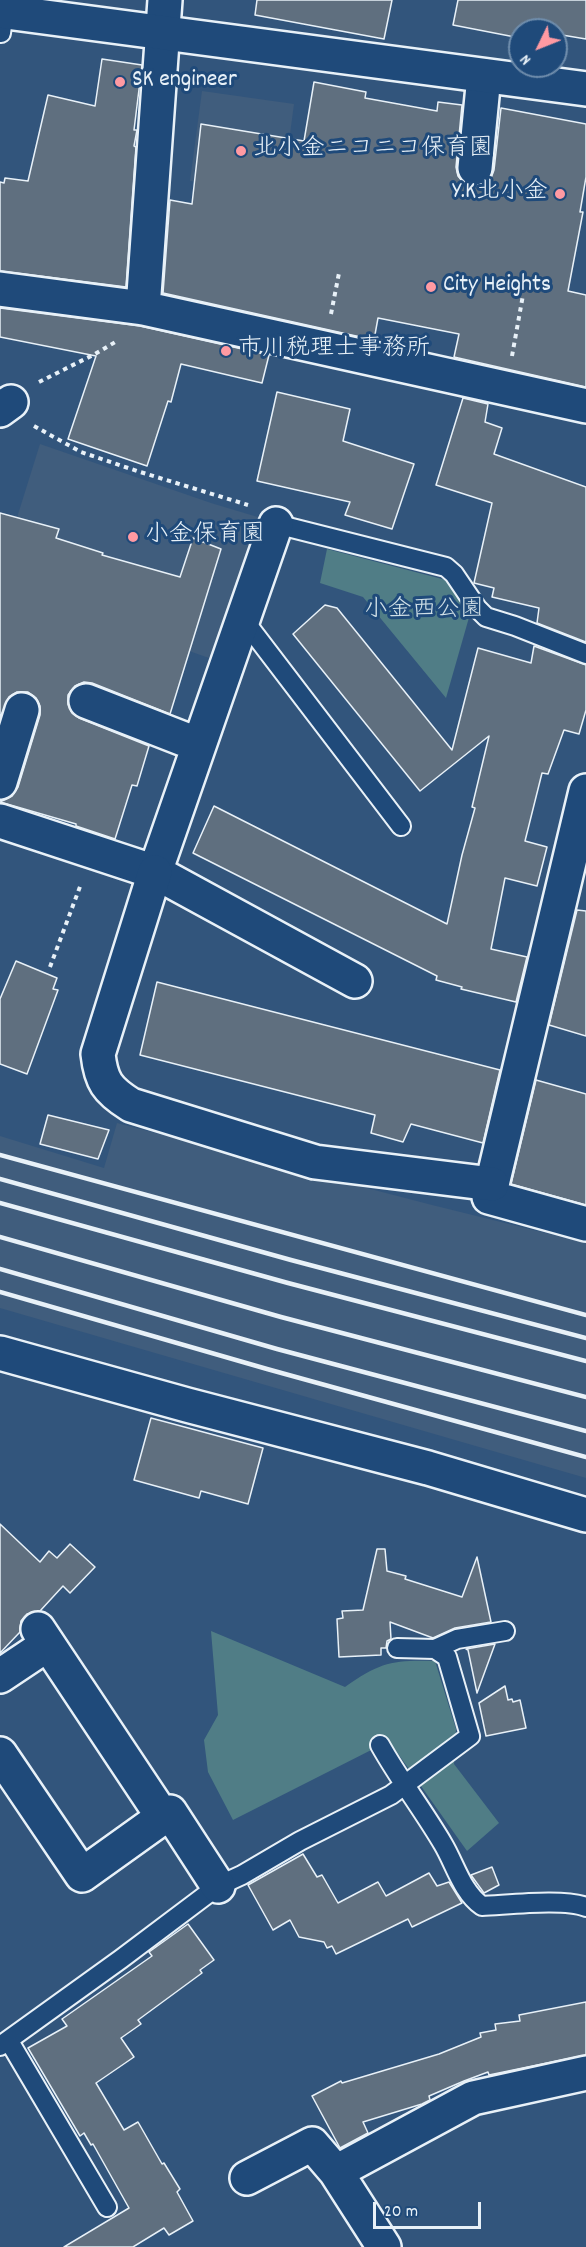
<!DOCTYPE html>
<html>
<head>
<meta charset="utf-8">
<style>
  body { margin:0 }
  #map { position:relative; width:586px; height:2247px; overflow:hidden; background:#32557c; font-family:Dekko,sans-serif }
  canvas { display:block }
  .north { position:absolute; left:508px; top:18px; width:60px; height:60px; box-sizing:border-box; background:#1f4a7a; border:2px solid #6f8dac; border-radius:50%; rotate:227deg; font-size:16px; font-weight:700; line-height:24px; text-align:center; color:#e8f1f8 }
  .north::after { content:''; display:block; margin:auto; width:21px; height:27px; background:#ff9aa2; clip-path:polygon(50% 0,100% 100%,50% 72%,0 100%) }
  .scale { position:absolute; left:373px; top:2202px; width:108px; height:27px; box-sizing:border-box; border:3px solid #e8f1f8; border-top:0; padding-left:8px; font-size:18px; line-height:21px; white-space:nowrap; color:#e8f1f8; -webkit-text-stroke:4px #1f4a7a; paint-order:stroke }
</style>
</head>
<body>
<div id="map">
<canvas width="586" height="2247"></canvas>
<div class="north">N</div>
<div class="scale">20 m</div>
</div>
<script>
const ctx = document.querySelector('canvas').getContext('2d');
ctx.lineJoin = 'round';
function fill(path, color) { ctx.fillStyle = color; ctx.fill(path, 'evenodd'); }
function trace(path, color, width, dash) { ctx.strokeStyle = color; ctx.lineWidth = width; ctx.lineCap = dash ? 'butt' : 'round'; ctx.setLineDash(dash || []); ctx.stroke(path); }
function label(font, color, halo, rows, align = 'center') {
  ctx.font = font + ' Dekko,"Klee One",sans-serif'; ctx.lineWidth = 6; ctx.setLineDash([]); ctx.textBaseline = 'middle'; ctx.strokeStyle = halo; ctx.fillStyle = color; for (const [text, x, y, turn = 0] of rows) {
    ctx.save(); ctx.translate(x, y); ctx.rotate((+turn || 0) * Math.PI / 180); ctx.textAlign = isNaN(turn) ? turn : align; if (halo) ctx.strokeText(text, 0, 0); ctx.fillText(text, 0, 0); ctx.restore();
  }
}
const built = new Path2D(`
  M202,91L294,104L282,194L190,181Z
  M40,444L211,503L261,518L251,556L209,658L158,640L0,572Z
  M117,1123L432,1205L586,1243V1478L0,1308V1136L104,1168Z`);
const green = new Path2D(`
  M327,549L446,580L470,614L446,698L363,597L320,583Z
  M211,1631L345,1687C381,1662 392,1660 435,1661L456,1729L454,1764L499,1823L467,1851L389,1741L233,1820L208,1772L204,1740L218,1715Z`);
const building = new Path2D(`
  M257,0H392L384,39L255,15Z
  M458,0H586V39L556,34V30H520V38L453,25Z
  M102,59L142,65L134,130H137L134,146L136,147L126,287L0,271V182L4,183L5,178L28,181L48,95L95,106Z
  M314,82L366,92L365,98L437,111L438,102L462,105L456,167L458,176L464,183L473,187L483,185L491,178L494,170L501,108L586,124V177L580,212H583L568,291L586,295V387L454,357L459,334L378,318L374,340L163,293L170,200L192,204L201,124L304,141Z
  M0,308L140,326L269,355L262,383L181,364L171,402L168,401L147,466L68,439L96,356L0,337Z
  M277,392L350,409L343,441L414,464L392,529L345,515L350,502L257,481Z
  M463,398L488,404L485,422L502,428L494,454L586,487V642L537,623L539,608L492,597L494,588L474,583L492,503L436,485Z
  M0,513L59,529L56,538L103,553L102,555L180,577L193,538L221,549L170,714L92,683L84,682L75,686L68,695V704L72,713L79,718L149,746L137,786L132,785L115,839L76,826V824L0,802L12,796L18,787L40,715V706L36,698L28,692H17L9,697L0,718Z
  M325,605L337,608L452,750L478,648L531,663L534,646L586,665V710L579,734L564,730L548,774L542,773L525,841L547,847L537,886L505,878L491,949L527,957L516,1002L461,989L462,987L436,980L437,976L193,853L214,806L447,924L462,855L475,808L472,807L489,736L420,791L293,634Z
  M577,910L586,911V1036L549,1025Z
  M16,961L57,978L53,989L58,990L27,1074L0,1064V999Z
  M157,982L500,1070L483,1143L411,1124L403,1142L371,1133L375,1115L140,1055Z
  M536,1080L586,1094V1205L511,1184Z
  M48,1115L109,1130L98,1159L40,1144Z
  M151,1418L263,1448L248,1504L201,1491L199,1498L134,1480Z
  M0,1524L40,1562L49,1551L57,1558L70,1544L95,1567L70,1593L63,1586L40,1611L27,1614L21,1621L20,1632L0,1653Z
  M377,1549H385L387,1571L406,1576L405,1579L462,1597L477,1557L491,1622L455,1628L433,1638L390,1622L391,1639L387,1641L386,1648H381V1655L339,1657L337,1619L343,1618L342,1611L363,1610Z
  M495,1644L477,1693L468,1650L466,1649Z
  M505,1686L508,1700L512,1699L513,1702L520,1700L526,1728L486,1736L479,1703Z
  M303,1854L317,1877L322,1875L338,1903L378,1882L386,1896L429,1873L437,1886L449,1882L462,1903L412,1927L408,1919L336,1954L332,1946L327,1948L324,1942L299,1937L290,1920L273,1930L248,1885Z
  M492,1867L499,1885L484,1893L471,1875Z
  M188,1924L214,1960L200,1970L202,1973L138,2020L141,2024L121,2038L134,2057L96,2083L124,2130L138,2122L162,2164L164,2163L180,2189L177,2192L193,2221L169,2235L164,2228L133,2247H64L129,2208L93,2144L91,2145L84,2133L80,2136L28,2048L67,2026L62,2019L152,1956L149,1952Z
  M586,2002V2055L489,2075L488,2072L464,2081L429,2096L430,2100L422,2104L363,2122L368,2133L340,2148L312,2096L341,2081L342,2083L439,2054L481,2037L480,2033L496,2030L495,2024L520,2021L519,2015Z`);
const path = new Path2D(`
  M331,314L339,273L337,272
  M512,356L523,295
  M39,382L95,354L117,341
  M34,426L81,452L137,471L248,505
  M50,967L81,884`);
const service = new Path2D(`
  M1,33L4,12
  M276,524L446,567L454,574L477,608L486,617L515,626L586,654
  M243,619L401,826
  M435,1649L457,1639L505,1631
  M380,1745C399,1779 423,1810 443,1844C455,1864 462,1892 482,1906C507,1905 565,1898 586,1907
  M9,2041L107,2207
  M0,2046L121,1959L218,1886L242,1875L300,1841L391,1795L470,1736L447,1657L435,1649L397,1648`);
const minor = new Path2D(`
  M475,168L484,76
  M0,289L143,308L586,406
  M143,308L165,0
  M0,410L11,402
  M86,701L199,745
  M0,782L22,710
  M586,791L489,1197L586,1224
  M0,821L155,872L355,981
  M155,872L276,524
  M0,1353L187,1405L428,1468L586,1515
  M38,1629L163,1817
  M0,1676L48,1644
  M0,1754L82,1875L170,1812L218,1886
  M247,2178L312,2144L336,2172
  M384,2247L336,2172L473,2098L586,2073`);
const tertiary = new Path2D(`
  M0,11L586,89
  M155,872L98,1054C101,1081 107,1090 131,1105L315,1162L492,1184`);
const rail = new Path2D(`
  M0,1155L586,1315
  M0,1179L291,1260L586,1338
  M0,1203L288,1283L586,1361
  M0,1237L281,1317L586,1397
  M0,1269L277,1349L586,1431
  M0,1292L267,1369L586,1457`);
const markers = [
  [120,82,6,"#ff9aa2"],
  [241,151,6,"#ff9aa2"],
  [560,194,6,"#ff9aa2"],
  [431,287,6,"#ff9aa2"],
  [226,351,6,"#ff9aa2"],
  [133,537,6,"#ff9aa2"]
];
const poiNames = [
  ["SK engineer",132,82],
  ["北小金ニコニコ保育園",253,151],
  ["Y.K北小金",548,194,"right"],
  ["City Heights",443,287],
  ["市川税理士事務所",238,351],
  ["小金保育園",145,537]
];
const parkNames = [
  ["小金西公園",424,612]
];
fill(built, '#405d7d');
fill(green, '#507d86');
fill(building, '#5f6f7f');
trace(building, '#e8f1f8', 1.5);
trace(service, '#e8f1f8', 22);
trace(minor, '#e8f1f8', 38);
trace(tertiary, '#e8f1f8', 38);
trace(path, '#e8f1f8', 4, [4.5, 4.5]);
trace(service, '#1f4a7a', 18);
trace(minor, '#1f4a7a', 33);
trace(tertiary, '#1f4a7a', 33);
trace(rail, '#e8f1f8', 4.5);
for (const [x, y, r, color] of markers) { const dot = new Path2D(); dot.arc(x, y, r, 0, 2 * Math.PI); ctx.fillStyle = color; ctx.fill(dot); trace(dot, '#1f4a7a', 2); }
label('24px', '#e8f1f8', '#1f4a7a', poiNames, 'left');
label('24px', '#d1e0e7', '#1f4a7a', parkNames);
</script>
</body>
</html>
